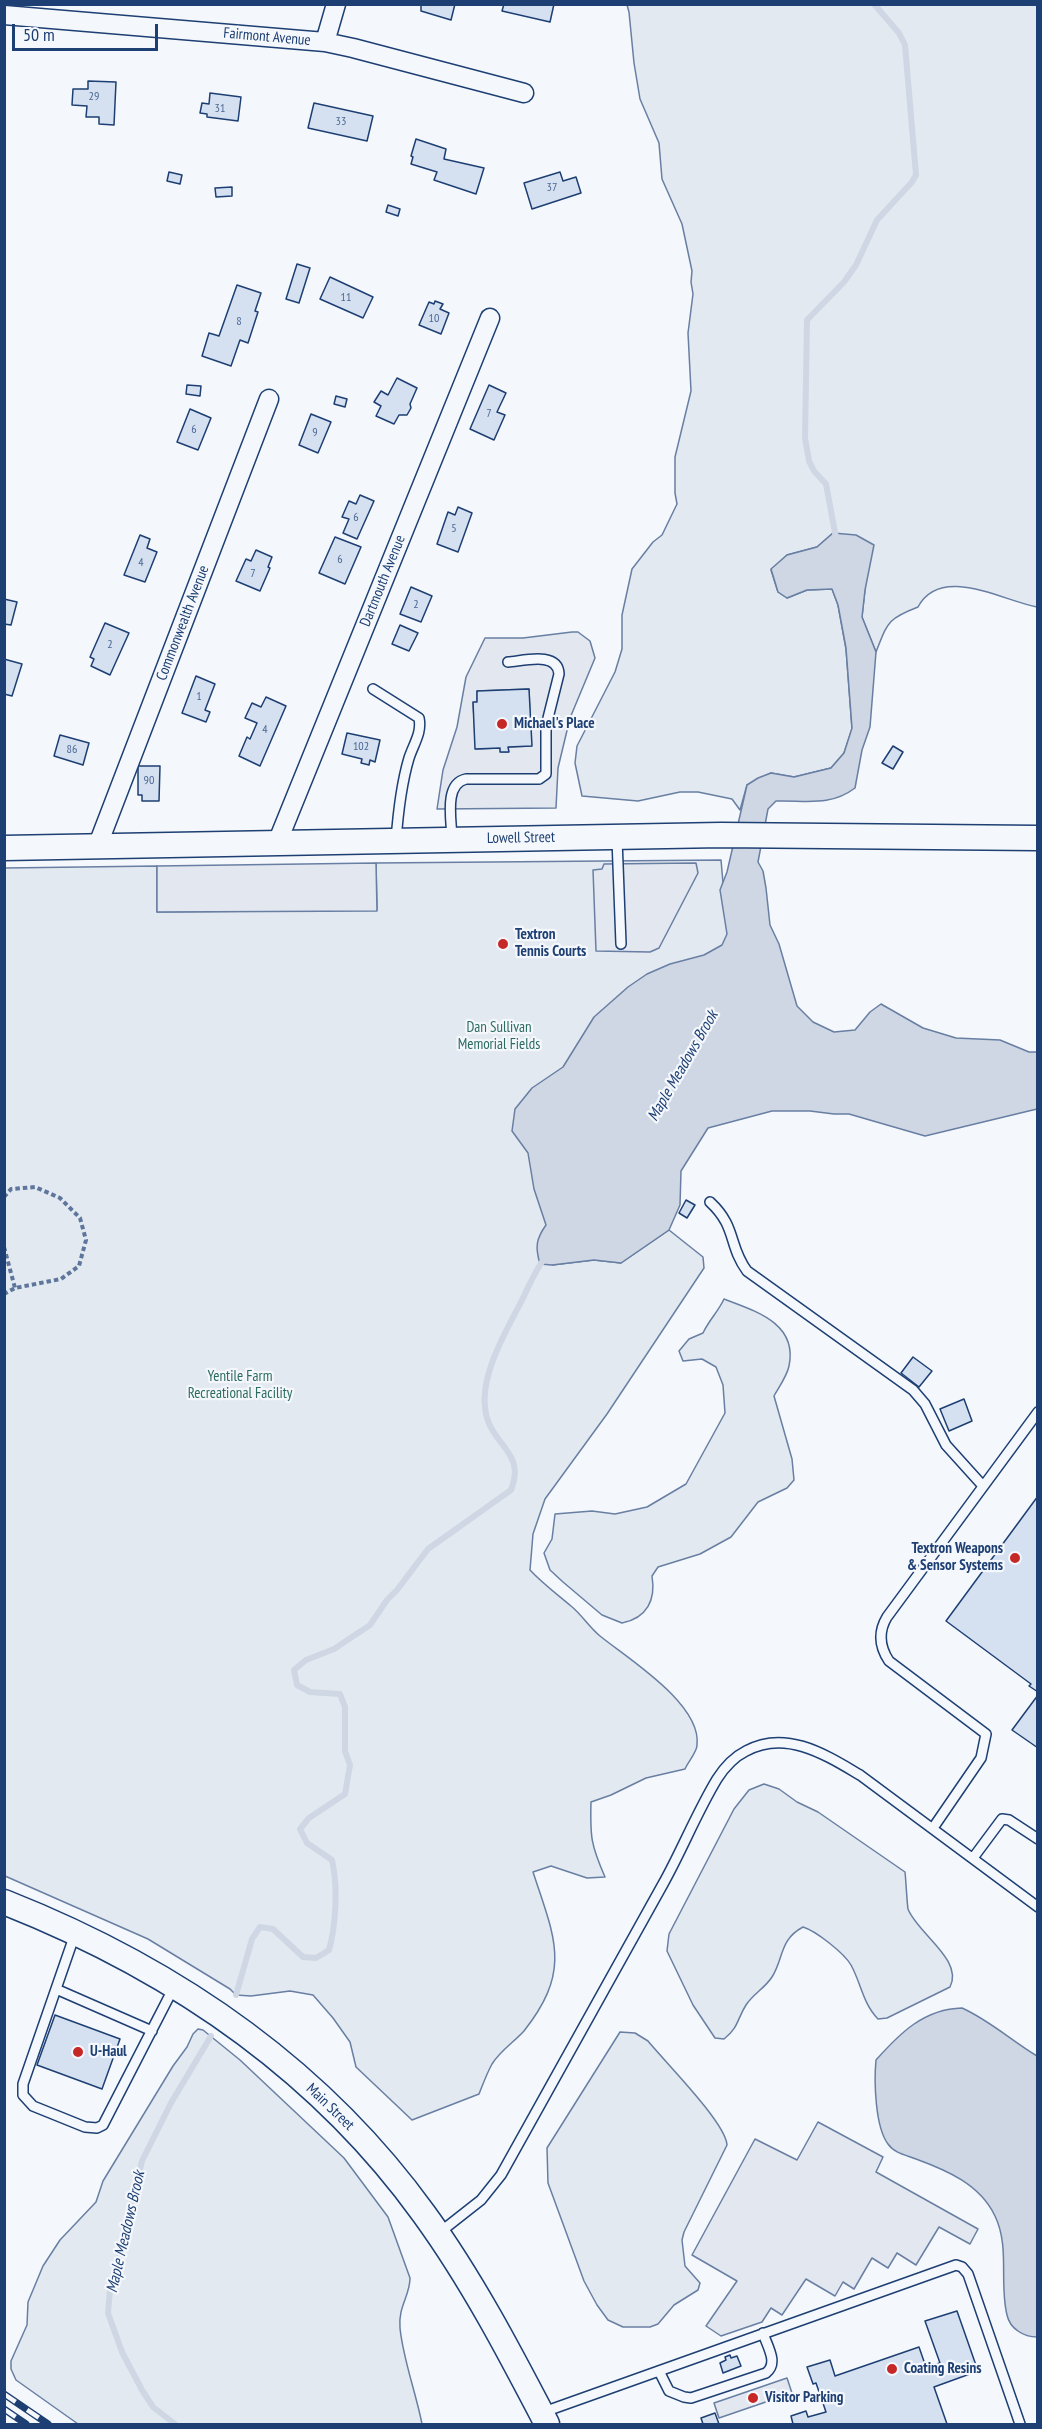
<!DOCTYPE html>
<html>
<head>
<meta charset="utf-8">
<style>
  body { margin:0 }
  #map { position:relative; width:1042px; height:2429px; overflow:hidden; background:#f4f7fb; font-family:"PT Sans Narrow",sans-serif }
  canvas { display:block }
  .frame { position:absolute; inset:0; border:6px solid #1d3f73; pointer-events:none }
  .scale { position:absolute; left:12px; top:24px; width:146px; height:27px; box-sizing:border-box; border:3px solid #1d3f73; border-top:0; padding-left:8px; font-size:18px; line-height:21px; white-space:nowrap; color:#1d3f73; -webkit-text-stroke:4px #f4f7fb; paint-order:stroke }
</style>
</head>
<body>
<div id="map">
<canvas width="1042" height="2429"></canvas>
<div class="frame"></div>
<div class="scale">50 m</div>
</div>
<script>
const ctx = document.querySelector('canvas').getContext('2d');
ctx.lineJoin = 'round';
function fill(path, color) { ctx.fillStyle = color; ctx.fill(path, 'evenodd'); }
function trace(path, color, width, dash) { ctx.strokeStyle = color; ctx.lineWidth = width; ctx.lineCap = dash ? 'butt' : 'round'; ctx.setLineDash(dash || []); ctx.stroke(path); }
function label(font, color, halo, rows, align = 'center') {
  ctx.font = font + ' "PT Sans Narrow",sans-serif'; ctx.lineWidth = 4.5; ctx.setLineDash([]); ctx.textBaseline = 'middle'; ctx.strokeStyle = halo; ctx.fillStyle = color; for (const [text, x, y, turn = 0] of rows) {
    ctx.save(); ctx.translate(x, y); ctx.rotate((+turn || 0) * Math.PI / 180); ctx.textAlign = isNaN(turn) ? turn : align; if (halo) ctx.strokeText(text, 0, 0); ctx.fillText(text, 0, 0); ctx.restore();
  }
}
const green = new Path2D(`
  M627,5H1037V607C1003,601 941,564 918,607C887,619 888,622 876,652L862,617L865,590L833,533L817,547L787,555L771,570L778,592L787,598L807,590L832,589L838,605L846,649L852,729L844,753L831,768L794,777L771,773L747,785L740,810L732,799L698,792H680L638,801L582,796L575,763L577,746L615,672L622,649V615L632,569L653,542L662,535L677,504L675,493V457L691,391L688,333L693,294L691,282L692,271L682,224L662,179L659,143L640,99L634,63L629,12Z
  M721,860L735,1019L552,1265L594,1260L621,1263L669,1230L703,1257L704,1268L607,1414L545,1499L533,1534L530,1570C543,1584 557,1594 571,1606C582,1615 589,1627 600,1636C627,1658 702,1704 697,1745C697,1752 688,1762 685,1769L646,1778L611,1795L591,1802C590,1837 591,1845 605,1877L587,1878L551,1866L533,1872C555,1939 572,1970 524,2031C514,2042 500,2051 492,2064C487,2073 483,2084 479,2094L412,2120L356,2067L350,2042L333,2018L313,1995L290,1991L251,1996L236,1995L230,1989L148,1939L5,1876V868L157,866V912L377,910L376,863Z
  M724,1299C755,1311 798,1323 789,1366C787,1376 779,1387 774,1396L792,1459L794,1480L787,1488L758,1502L731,1537L700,1554L658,1567L652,1576C656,1600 647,1618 622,1623L602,1615L563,1582L550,1570L544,1553L552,1539L555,1514L592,1511L615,1514L647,1507L686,1484L725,1413L723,1385L716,1367L702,1359L683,1361L679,1351L689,1339L703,1333C709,1320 718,1312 724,1299Z
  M764,1784L779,1789L797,1802L818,1812L905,1872C906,1881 907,1903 908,1909C917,1933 964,1960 950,1987L887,2018L878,2019C863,2004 861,1983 851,1965C844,1953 816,1931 803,1927C779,1940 784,1958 772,1977C765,1988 753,1994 746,2005C737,2019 739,2027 724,2039L715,2038L693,2005L667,1951L669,1934L734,1809L749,1790Z
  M198,2029L203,2030L240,2060L344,2158L388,2217L410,2278C410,2296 398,2306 400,2328C403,2359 416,2393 422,2424H78L16,2380L11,2369V2361L27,2325L28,2302L43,2266L60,2240L96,2202L103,2181L173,2066L187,2047L193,2034Z
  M620,2032L635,2033L648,2041C665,2062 726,2123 727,2145L684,2232L682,2240L685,2266L700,2283L698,2290L674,2305L658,2324L650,2327H623L608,2320L597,2305L584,2281L548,2183L547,2148Z`);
const parking = new Path2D(`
  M572,632H578L590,641L595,658L570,718L558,768L556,808L437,809L443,770L457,727L466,677L485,638H523ZM529,689L531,746L508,747V752H501L500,748L476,749L473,703L477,702V691Z
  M376,863L377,911L157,912V866Z
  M696,863L698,873L659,948L650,952L596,951L593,870L602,869L604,864Z
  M818,2122L883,2157L876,2172L978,2229L970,2244L939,2227L916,2265L897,2253L888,2268L872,2258L854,2289L843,2282L835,2296L806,2279L782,2315L771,2308L762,2322L721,2336L706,2326L737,2281L692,2255L755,2139L797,2160Z
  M787,2378L792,2393L719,2418L714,2403Z`);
const water = new Path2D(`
  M833,533L856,535L874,545L865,590L862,617L876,652L870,727L862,750L855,788C830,807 805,800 776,801L768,809L758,862L763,871L766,888L770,925L779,944L797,1006L813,1022L834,1032L855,1030L870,1012L881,1004L923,1028L956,1038L1000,1040L1029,1052H1037V1109L925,1136L849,1114H834L810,1111H772L708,1128L681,1171L680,1205L669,1230L621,1263L594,1260L552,1265L540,1264C535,1247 536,1239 546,1225L534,1189L528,1153L512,1131L515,1109L532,1088L563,1067L594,1017L628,987L647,974L670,964L704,955L722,945L727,934L720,890L727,872L747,785L758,778L771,773L794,777L831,768L844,753L852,728L846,648L838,605L832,589L807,590L787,598L778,592L771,569L787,555L817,547Z
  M962,2008C989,2020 1012,2041 1037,2056V2337C1024,2337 1010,2329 1007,2315C999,2283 1010,2247 995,2216C980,2184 946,2170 916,2159C906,2155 894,2153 888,2144C875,2127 874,2081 876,2060C900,2033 924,2009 962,2008Z`);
const stream = new Path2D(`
  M836,538L826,484L814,471L809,461L805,438L807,320L844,282L856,265L877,220L912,182L916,175L905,45L899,33L874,4
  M236,1995L252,1939L260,1927L273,1929L303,1957L316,1958L329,1950C336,1925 338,1886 332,1860L307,1843L300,1829L309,1818L345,1794L350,1765L345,1751V1707L340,1694L310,1692L297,1685L294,1670L306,1660L334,1649L370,1625L387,1600L397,1590L428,1549L511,1490C527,1450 488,1445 485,1407C481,1372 507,1330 522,1300C529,1286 535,1271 544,1259
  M175,2424L153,2407L142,2390L122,2352L108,2313L110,2290L115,2269L131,2222L132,2201L142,2161L171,2103L211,2036`);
const building = new Path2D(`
  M421,4H455L451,20L421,11Z
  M504,4H554L550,22L502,11Z
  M88,81L116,82L114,125L99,124V117H86L87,106L72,105L73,89H88Z
  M210,93L241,97L238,121L207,117V114L200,113L202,103L209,104Z
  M314,103L373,116L367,141L308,128Z
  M416,139L446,149L444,159L484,168L476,194L434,180L437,172L411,164L413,157L411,156Z
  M169,172L182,175L180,184L167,181Z
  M560,172L563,181L576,177L581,193L532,209L524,183Z
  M232,187V196L216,197L215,188Z
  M388,205L400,209L398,216L386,212Z
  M297,264L310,268L299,303L286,299Z
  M330,277L373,297L363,318L320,299Z
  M237,285L261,293L255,311L258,312L248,343L240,340L231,366L202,356L209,333L219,336Z
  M435,301L443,304L440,309L449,313L441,334L419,325L429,302L434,304Z
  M397,378L417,388L410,404L411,408L407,415H399L394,424L376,416L381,406L374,402L381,391L388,395Z
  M187,385L201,386L200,396L186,394Z
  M489,385L506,393L497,412L505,415L494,440L470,429Z
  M336,396L347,399L345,407L334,404Z
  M190,409L211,418L198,450L177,442Z
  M311,414L331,422L318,453L299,445Z
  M360,495L374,501L357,539L343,533L349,519L342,517L349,501L356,504Z
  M458,507L472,513L458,552L437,544L448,512L455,515Z
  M140,535L150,539L147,548L157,552L145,582L124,575Z
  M335,537L361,547L345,584L319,573Z
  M256,550L272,557L268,567L270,568L260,591L236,581L246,559L251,561Z
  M411,587L432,596L421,622L400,614Z
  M4,599L17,602L11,625L4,624Z
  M105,623L129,633L110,675L91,666L94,659L90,657Z
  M400,625L418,633L409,651L392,644Z
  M4,659L22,664L12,696L4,694Z
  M196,676L215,684L205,710L210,712L206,722L182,713Z
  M529,689L532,746L508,747L509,752H500V748L475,749L473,702H477V691Z
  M266,697L286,706L260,766L239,756L247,737L250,739L257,723L245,718L252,703L261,707Z
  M347,733L380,740L375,762L370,760L369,765L361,763L362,759L342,754Z
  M60,735L89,743L83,765L54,756Z
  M893,746L903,752L893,769L882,763Z
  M138,766H160L159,801H142V795H138Z
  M686,1200L695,1205L687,1218L679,1213Z
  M913,1357L932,1371L919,1387L901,1373Z
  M964,1399L972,1421L949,1431L940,1409Z
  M1038,1496V1692L1029,1686L1031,1684L946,1621Z
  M1038,1695V1748L1012,1730Z
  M55,2015L120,2039L102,2089L37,2065Z
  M957,2311L978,2371L934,2387L947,2424H792H793L791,2416L806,2411L808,2417L826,2412L816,2383L813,2384L807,2367L830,2360L835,2376L919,2347L928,2373L938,2370L936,2364L940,2363L925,2321Z
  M730,2355L731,2358L737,2356L741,2366L723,2373L720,2363L726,2360L725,2357Z
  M715,2413L719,2424H703L701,2418Z`);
const path = new Path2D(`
  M4,1197L11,1189L35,1187L60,1198L80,1218L86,1240L79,1266L61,1279L15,1288L4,1294
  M4,1247L15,1288`);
const service = new Path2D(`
  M373,689L419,718C422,733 414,743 409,758C401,785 398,813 396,841
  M617,839L621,944
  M452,840C452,822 443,784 466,779H539L546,774V726L559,674C558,651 523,661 508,662
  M710,1202C737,1227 728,1245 747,1271L913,1390L925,1404L946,1445L983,1486
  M933,1828L981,1758L986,1734L889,1661C879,1646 878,1632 887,1617L1038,1412
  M973,1858L1002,1819L1009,1820L1038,1839
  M75,1934L23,2084V2095L33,2106L85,2127L97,2128L103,2125L174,1987
  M56,1989L152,2031
  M439,2233L481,2200L501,2175C555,2078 609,1981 663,1884C682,1850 697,1812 717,1779C724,1768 734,1757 746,1751C786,1729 826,1755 860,1775L1038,1907
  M659,2371L669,2391L684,2397L691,2398L766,2373C779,2363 767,2346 763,2333
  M541,2413L956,2265L962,2267L968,2274L1020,2424`);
const minor = new Path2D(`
  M4,15L325,42L353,48L524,93
  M325,42L336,4
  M277,843L490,318
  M97,847L269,399`);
const secondary = new Path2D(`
  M4,848L721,835L1038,838
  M4,1902C171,1968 318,2067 424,2214C472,2280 510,2353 547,2424`);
const rail = new Path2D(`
  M4,2394L48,2424
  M4,2409L26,2424`);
const markers = [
  [502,724,6,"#c62828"],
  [503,944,6,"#c62828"],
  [1015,1558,6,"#c62828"],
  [78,2052,6,"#c62828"],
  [892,2369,6,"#c62828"],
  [753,2398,6,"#c62828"]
];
const numberNames = [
  ["29",94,97],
  ["31",220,109],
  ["33",341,122],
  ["37",552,188],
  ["11",346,298],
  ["10",434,319],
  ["8",239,322],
  ["7",489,414],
  ["6",194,430],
  ["9",315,433],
  ["6",356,518],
  ["5",454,529],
  ["6",340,560],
  ["4",141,563],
  ["7",253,574],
  ["2",416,605],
  ["2",110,645],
  ["1",199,697],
  ["4",265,730],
  ["102",361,747],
  ["86",72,750],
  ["90",149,781]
];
const streetNames = [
  ["Fairmont Avenue",267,37,5],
  ["Dartmouth Avenue",383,581,-68],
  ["Commonwealth Avenue",183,623,-69],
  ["Lowell Street",521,838,-1],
  ["Main Street",330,2107,44]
];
const poiNames = [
  ["Michael's Place",514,724],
  ["Textron",515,935],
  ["Tennis Courts",515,952],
  ["Textron Weapons",1003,1549,"right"],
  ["& Sensor Systems",1003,1566,"right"],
  ["U-Haul",90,2052],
  ["Coating Resins",904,2369],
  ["Visitor Parking",765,2398]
];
const parkNames = [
  ["Dan Sullivan",499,1028],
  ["Memorial Fields",499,1045],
  ["Yentile Farm",240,1377],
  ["Recreational Facility",240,1394]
];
const waterNames = [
  ["Maple Meadows Brook",683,1066,-60],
  ["Maple Meadows Brook",126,2232,-77]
];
fill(green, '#e3e9f0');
trace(green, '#687fa3', 1.5);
fill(parking, '#e3e8f0');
trace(parking, '#687fa3', 1.5);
fill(water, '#cfd7e4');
trace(water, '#687fa3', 1.5);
trace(stream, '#cfd7e4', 6);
fill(building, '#d5e0f0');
trace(building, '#1d3f73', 1.5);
trace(service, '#1d3f73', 12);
trace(minor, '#1d3f73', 21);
trace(secondary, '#1d3f73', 27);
trace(path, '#5e769c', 4, [4.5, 3]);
trace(service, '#f4f7fb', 9);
trace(minor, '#f4f7fb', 18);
trace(secondary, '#f4f7fb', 24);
trace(rail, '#1d3f73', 7);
trace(rail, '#f4f7fb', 4.5, [14]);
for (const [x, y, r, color] of markers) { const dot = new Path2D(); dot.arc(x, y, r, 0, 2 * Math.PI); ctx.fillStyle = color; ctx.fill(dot); trace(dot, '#f4f7fb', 2); }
label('12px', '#4b6792', null, numberNames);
label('15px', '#1d3f73', '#f4f7fb', streetNames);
label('bold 15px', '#1d3f73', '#f4f7fb', poiNames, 'left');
label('15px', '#2c6c60', '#f4f7fb', parkNames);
label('italic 16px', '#1d3f73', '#f4f7fb', waterNames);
</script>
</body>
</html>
